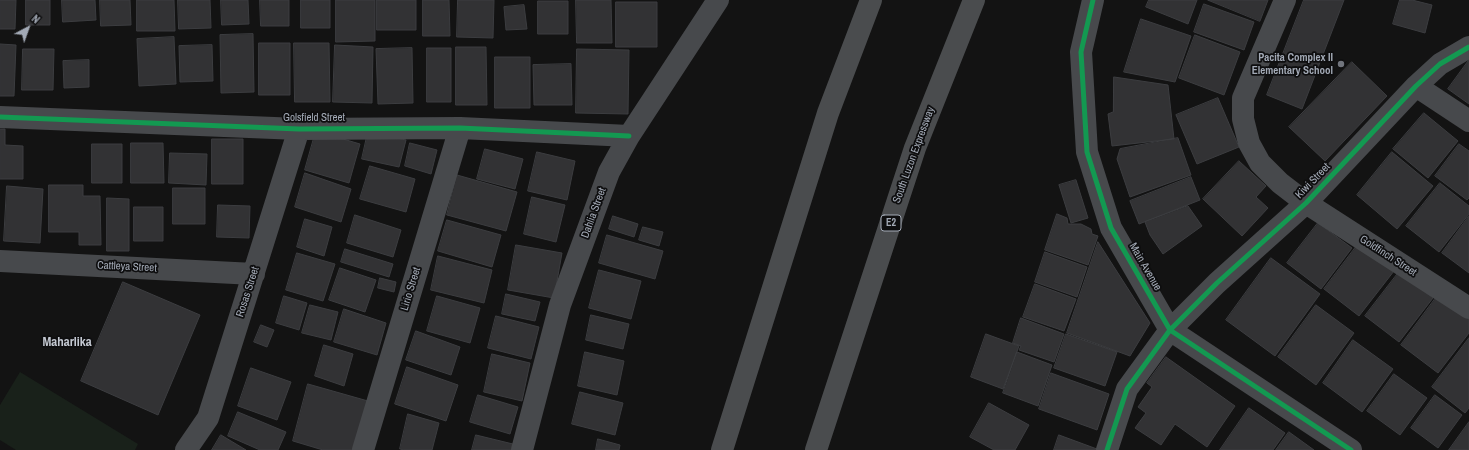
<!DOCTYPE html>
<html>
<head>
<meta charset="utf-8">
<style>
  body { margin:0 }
  #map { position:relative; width:1469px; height:450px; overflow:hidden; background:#131313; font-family:"Archivo Narrow",sans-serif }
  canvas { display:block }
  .north { position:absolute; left:8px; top:8px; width:40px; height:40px; -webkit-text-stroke:3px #0e0e0f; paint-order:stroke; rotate:41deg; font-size:11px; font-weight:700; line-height:16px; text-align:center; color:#a3aab6 }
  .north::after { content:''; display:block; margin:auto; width:14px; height:18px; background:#a3aab6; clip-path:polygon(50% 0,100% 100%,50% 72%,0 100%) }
</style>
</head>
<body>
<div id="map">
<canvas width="1469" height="450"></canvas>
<div class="north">N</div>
</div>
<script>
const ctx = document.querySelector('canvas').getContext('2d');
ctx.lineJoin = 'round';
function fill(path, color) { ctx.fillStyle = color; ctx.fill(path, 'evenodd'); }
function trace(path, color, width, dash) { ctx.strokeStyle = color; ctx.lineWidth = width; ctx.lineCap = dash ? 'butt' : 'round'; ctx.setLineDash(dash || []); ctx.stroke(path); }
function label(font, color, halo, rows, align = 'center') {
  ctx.font = font + ' "Archivo Narrow",sans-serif'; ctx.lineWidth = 3.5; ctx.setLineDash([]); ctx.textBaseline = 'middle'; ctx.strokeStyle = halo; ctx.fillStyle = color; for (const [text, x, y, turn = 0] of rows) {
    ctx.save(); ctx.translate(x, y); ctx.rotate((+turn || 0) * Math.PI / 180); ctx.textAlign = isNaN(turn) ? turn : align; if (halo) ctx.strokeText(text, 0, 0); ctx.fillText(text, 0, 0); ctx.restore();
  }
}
const green = new Path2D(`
  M20,372L138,444L135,450H16L0,440V405Z`);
const building = new Path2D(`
  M0,0H16L15,29H0Z
  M26,0H50V25H26Z
  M62,0H95L96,20L63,22Z
  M100,0H130L131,25L101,26Z
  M137,0H174L175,31H137Z
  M178,0H210L211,28L179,29Z
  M221,0H248L249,24L222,25Z
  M260,0H289V26H261Z
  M301,0H330V28H301Z
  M336,0H375V41L336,42Z
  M377,0H416V30H377Z
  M423,0H449L450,36H423Z
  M458,0H494L493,38L457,37Z
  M576,0H611L612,43H577Z
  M1149,0H1197L1188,24L1146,7Z
  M1208,0H1268L1260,21Z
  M1304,0H1344L1302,109L1267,95Z
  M1400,0H1412L1432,5L1425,33L1393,24Z
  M538,1H568V34H538Z
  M616,2H657V47H616Z
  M1204,4L1254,22L1244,50L1194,32Z
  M524,5L527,29L506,30L504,7Z
  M1141,19L1191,36L1175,82L1124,72Z
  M253,34L254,92L221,93L220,35Z
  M1195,35L1240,52L1224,95L1179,78Z
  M174,37L176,84L139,86L137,39Z
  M259,43H290V95H259Z
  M294,43H329L330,102H295Z
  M0,44L16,45L14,96H0Z
  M212,45L213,81L180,82L179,46Z
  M335,45L373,47L372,103L333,102Z
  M456,47H486L487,105H456Z
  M412,48L413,103L378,104L376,49Z
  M427,48H451V102H427Z
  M23,49H54L53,90H22Z
  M577,49L629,50L628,114L576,113Z
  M495,57H530V108H495Z
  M89,60V87L64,88L63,61Z
  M1469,60V104L1448,89Z
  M1352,62L1387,96L1325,161L1289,127Z
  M571,64L572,105H534L533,65Z
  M1114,77L1168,85L1174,139L1112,146L1108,114L1113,112Z
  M1218,98L1239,147L1197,164L1176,115Z
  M1424,113L1458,141L1428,178L1393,149Z
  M0,129H5V145L23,146V179H0Z
  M316,131L360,144L349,183L305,170Z
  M368,132L406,140L399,167L362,159Z
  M1178,138L1191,175L1130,197L1117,159L1120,149Z
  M212,139H243V184H212Z
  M131,143H163L164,183H131Z
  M410,143L437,150L431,174L405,166Z
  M92,144H122V183H92Z
  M1459,144L1469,151V198L1467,200L1435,176Z
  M485,149L523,159L515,189L477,179Z
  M537,152L575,161L567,200L528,191Z
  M1392,152L1433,186L1397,229L1357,195Z
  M170,153L207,154L206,185L169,183Z
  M1239,161L1266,186L1256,197L1268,208L1242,236L1203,199Z
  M370,166L415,179L406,212L360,199Z
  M305,173L351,189L341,222L295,207Z
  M457,175L517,192L506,231L447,215Z
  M1191,177L1200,200L1139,224L1130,201Z
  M1076,180L1088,218L1071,223L1059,185Z
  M1440,183L1469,206V214L1439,252L1406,226Z
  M49,185H83V196H100L101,245H79V232H49Z
  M7,186L43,189L40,243L4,241Z
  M173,188H205V224H173Z
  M532,197L565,205L556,242L524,234Z
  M107,198L129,199V251H107Z
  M218,205L250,206L249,238L217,237Z
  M1188,206L1202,226L1163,254L1150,235L1145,222Z
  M134,207H163V241H134Z
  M1057,214L1067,218L1068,224H1081L1091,229L1092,234L1098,236L1088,265L1045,250Z
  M355,215L401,230L393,257L347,243Z
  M613,216L638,224L634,237L609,229Z
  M1469,216V273L1442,253Z
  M305,219L332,227L324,256L297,247Z
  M447,220L501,235L492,267L438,251Z
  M1318,223L1352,248L1321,289L1287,263Z
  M643,227L663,232L659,246L639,240Z
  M607,235L663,251L655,279L599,263Z
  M1098,242L1150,323L1130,356L1067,333Z
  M1359,243L1394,271L1359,316L1324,289Z
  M516,245L562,253L554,298L508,290Z
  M345,249L393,264L389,277L341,262Z
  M1045,252L1087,267L1077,297L1035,282Z
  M297,253L335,264L323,301L286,290Z
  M438,256L492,270L484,303L431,290Z
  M1271,258L1320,294L1275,356L1226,320Z
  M340,268L376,280L365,312L329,300Z
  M599,270L641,281L631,319L589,308Z
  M1399,272L1433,298L1399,342L1365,316Z
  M380,278L396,282L394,292L378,288Z
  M123,282L200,315L158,415L81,381Z
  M1035,284L1076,299L1064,331L1023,317Z
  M506,294L540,302L535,321L502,314Z
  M1438,295L1469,319V333L1438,373L1401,345Z
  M284,296L307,303L299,330L276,323Z
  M437,296L480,308L470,343L427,331Z
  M310,305L338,312L331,340L302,333Z
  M1316,305L1354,333L1316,385L1278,357Z
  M344,309L386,323L377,355L334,342Z
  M591,315L629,324L623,349L586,340Z
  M496,316L539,327L531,359L488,348Z
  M1021,318L1064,334L1054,362L1019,350L1021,346L1013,343Z
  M261,325L274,330L267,347L254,342Z
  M416,331L460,347L451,375L406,360Z
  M986,334L1019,346L1003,389L971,377Z
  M1066,334L1117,352L1105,386L1054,368Z
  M1469,338V408L1465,413L1432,387Z
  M1353,340L1393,369L1362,412L1323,383Z
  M324,345L353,354L344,386L315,376Z
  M585,352L624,361L617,395L578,386Z
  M1017,352L1052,365L1038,406L1003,393Z
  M492,354L530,363L522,401L484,392Z
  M1166,357L1235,406L1207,447L1175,424L1161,445L1135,428L1146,413L1138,407L1152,387L1147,383Z
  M407,367L458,385L446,421L395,404Z
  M251,368L291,382L277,420L238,406Z
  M1051,373L1109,394L1097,430L1039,409Z
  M1394,374L1427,398L1400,435L1367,411Z
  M308,384L368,401L354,450H323L293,441Z
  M580,392L623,403L615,435L572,424Z
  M478,395L518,407L510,434L470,422Z
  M1435,395L1462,415L1438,448L1411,428Z
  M989,403L1029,425L1015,450H994L970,437Z
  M1249,408L1285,433L1273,450H1220Z
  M238,412L286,432L278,450H260L228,436Z
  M408,414L439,423L432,450H404L400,449Z
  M1469,422V450H1449Z
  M1289,432L1314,450H1276Z
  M221,435L246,450H212Z
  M476,435L517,445L516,450H472Z
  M1059,435L1097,449V450H1054Z
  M598,439L620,445L619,450H596Z`);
const minor = new Path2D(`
  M1093,0L1081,52L1087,152L1111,228L1170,330L1351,450
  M1285,0L1243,98V119L1249,143L1260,163L1280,183L1306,203L1469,308
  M1416,86L1469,121
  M0,117L299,129L460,128L629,136
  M0,261L254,274
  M186,450L208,418L299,129
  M363,450L460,128
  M522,450L560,305L609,172L629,136L718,0
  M1107,450L1127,389L1170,330L1217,283L1306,203L1416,86L1440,64L1469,47`);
const highway = new Path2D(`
  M722,450L828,113L871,0
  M816,450L915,148L974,0`);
const cycleway = new Path2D(`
  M1093,0L1081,52L1087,152L1111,228L1170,330L1351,450
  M0,117L299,129L460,128L629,136
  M1107,450L1127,389L1170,330L1217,283L1306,203L1416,86L1440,64L1469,47`);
const markers = [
  [1341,64,4,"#71757d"]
];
const shields = [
  [891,223,20]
];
const shieldNames = [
  ["E2",891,223]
];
const poiNames = [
  ["Pacita Complex II",1333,58],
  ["Elementary School",1333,71]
];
const streetNames = [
  ["Golsfield Street",314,118],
  ["South Luzon Expressway",914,155,-70],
  ["Kiwi Street",1313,181,-46],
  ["Dahlia Street",594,213,-70],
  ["Goldfinch Street",1388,256,33],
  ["Cattleya Street",127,267,3],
  ["Main Avenue",1145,267,60],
  ["Lirio Street",411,289,-73],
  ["Rosas Street",248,292,-72]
];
const quarterNames = [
  ["Maharlika",67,343]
];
fill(green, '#19211a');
fill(building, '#323234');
trace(building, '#3c3d40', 1);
trace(minor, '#47494c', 22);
trace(highway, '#4a4c4e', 22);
trace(cycleway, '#139951', 5);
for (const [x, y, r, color] of markers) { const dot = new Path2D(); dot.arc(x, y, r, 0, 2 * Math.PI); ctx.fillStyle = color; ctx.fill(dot); trace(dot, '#0e0e0f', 1.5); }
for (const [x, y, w] of shields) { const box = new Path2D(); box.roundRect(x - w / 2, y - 8, w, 16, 3); ctx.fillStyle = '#0e0e0f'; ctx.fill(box); trace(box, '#a3aab6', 1); }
label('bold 10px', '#a3aab6', null, shieldNames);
label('bold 11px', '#a3aab6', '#0e0e0f', poiNames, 'right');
label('11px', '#a3aab6', '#0e0e0f', streetNames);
label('bold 13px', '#c4c9d2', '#0e0e0f', quarterNames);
</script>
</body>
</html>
